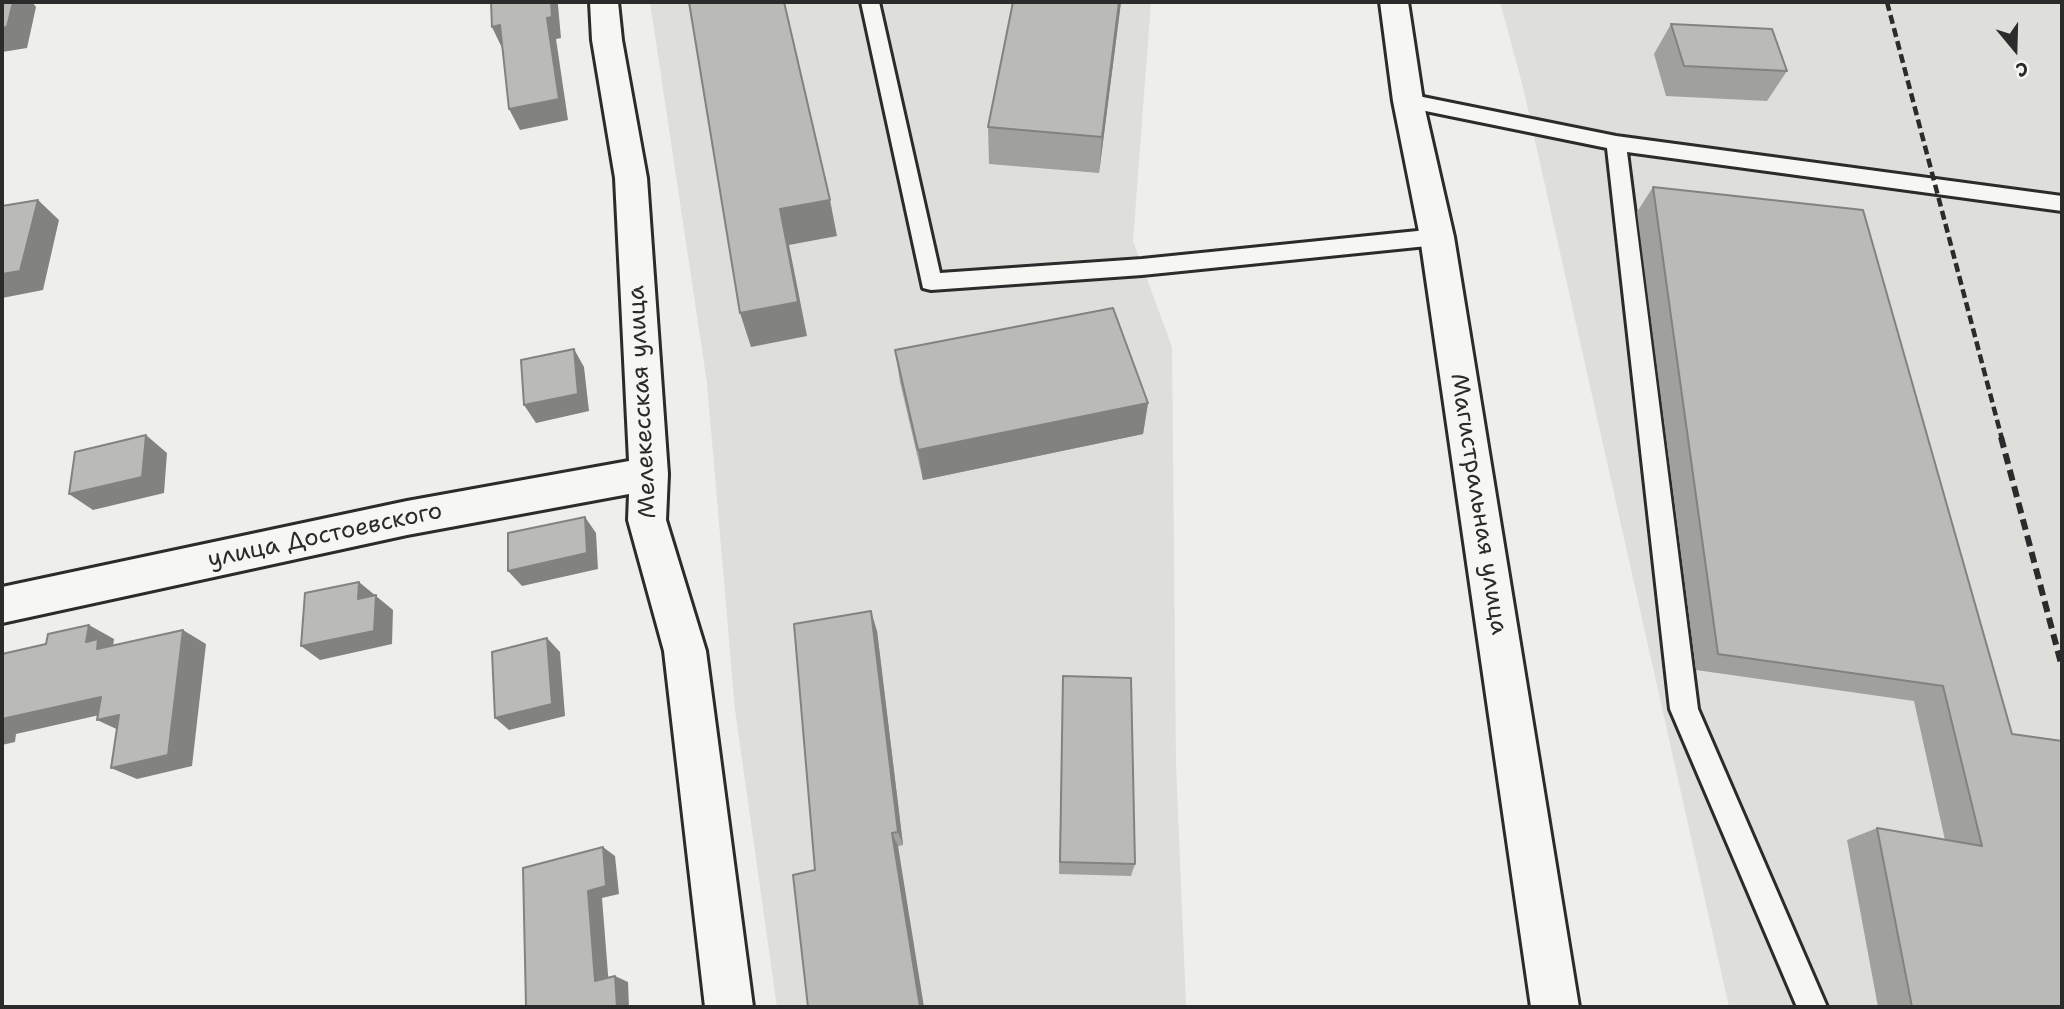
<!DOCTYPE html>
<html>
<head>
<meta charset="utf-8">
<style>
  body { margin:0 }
  #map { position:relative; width:2064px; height:1009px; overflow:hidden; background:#eeeeea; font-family:"Shantell Sans",sans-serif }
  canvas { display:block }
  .frame { position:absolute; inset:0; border:4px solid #2b2b2b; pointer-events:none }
  .north { position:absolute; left:1980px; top:14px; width:70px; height:70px; -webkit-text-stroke:5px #f6f6f2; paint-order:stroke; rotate:161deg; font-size:19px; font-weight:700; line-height:28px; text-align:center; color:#2b2b2b }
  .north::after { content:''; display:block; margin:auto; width:24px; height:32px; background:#2b2b2b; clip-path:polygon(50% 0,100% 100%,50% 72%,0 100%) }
</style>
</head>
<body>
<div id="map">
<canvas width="2064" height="1009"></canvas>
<div class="frame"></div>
<div class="north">С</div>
</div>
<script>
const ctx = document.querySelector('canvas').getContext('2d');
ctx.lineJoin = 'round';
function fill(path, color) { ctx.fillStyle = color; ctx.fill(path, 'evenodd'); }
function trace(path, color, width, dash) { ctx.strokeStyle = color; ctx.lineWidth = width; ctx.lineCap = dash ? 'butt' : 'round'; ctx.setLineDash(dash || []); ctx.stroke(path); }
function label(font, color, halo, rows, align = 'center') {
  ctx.font = font + ' "Shantell Sans",sans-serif'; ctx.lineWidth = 5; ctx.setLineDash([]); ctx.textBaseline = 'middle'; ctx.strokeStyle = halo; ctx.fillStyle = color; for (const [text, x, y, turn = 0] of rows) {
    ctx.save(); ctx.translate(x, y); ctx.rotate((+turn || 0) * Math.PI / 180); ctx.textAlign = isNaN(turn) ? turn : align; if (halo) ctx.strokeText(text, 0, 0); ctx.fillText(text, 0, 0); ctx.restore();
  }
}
const built = new Path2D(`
  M650,2H1151L1133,241L1172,347L1176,765L1186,1007H777L735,710L707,383Z
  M1500,2H2062V1007H1729L1523,87Z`);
const service = new Path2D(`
  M861,2H879L940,273L1142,259L1437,229L1444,231L1448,237L1444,243L1437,245L1142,275L931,290L923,288Z
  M1408,94L1616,136L2062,196V211L1627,152L1698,709L1827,1007H1797L1670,709L1607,148L1401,106L1398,101L1401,96Z`);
const minor = new Path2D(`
  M590,2H618L622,40L647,178L668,474L666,520L706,651L753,1007H705L664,651L628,520L629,494L407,535L2,623V587L407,501L629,461L615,178L592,40Z
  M1380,2H1408L1423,101L1454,237L1579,1007H1531L1420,237L1393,101Z`);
const railFar1 = new Path2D(`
  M1887,2L2002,439`);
const rail = new Path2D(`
  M2001,437L2062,667`);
const wall = new Path2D(`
  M1013,2H1121L1099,173L989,164L988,127Z
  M1671,24L1787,71L1767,101L1666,96L1654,54Z
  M1653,187L1863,210L2062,1007H1878L1847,840L1877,828L1945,840L1914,701L1696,670L1637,212Z
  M895,350L1148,403L1143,434L923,480L900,382Z
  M877,631L903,845L815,870Z
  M1063,676L1135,864L1131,876L1059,874Z`);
const shadedWall = new Path2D(`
  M13,2H32L36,7L27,48L2,52V28Z
  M551,2H557L558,5L561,38L556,39L568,120L520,130L509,109L547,18Z
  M1119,2H1121L1099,173L1102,137Z
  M500,25L502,48L492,27Z
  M38,200L59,220L43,290L2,298V274Z
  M830,200L837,236L789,245L807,336L751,347L740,313L780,209Z
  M574,349L584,367L589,411L536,423L524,405Z
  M1148,403L1143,434L923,480L918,450Z
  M146,435L167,453L164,493L93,510L69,494Z
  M585,517L596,533L598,569L522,586L508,571Z
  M359,582L393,610L392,644L320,660L301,646L358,599Z
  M871,611L877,631L903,845L898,832Z
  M89,625L114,639L113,647L122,662L86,642Z
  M183,630L206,644L192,766L137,779L111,768Z
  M547,638L560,652L565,716L509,730L495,718Z
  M101,697L126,709L16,734L15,742L2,745V719Z
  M119,715L123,732L97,720Z
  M892,833L898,846L924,1007H920Z
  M603,847L615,856L619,894L602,898L609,987L595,981L588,891Z
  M615,976L628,982L629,1007H617Z`);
const building = new Path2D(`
  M2,2H13L7,27L2,28Z
  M491,2H551L552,17L547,18L559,99L509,109L500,25L492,27Z
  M689,2H784L830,200L780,209L798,302L740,313Z
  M1013,2H1119L1102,137L988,127Z
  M1671,24L1772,29L1787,71L1684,66Z
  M1653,187L1863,210L2012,734L2062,741V1007H1912L1877,828L1982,846L1943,686L1718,654Z
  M38,200L20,271L2,274V206Z
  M1113,308L1148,403L918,450L895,350Z
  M574,349L578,394L524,405L521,360Z
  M146,435L142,477L69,494L75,452Z
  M585,517L587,553L508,571V533Z
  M359,582L358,599L376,595L374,631L301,646L305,593Z
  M871,611L898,832L892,833L920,1007H808L793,875L815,870L794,624Z
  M89,625L86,642L98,639L97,649L183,630L168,755L111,768L119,715L97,720L101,697L2,719V654L46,644L48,634Z
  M547,638L552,704L495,718L492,652Z
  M1063,676L1131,678L1135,864L1060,862Z
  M603,847L606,886L588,891L595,981L615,976L617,1007H526L523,868Z`);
const streetNames = [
  ["Мелекесская улица",643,402,-93],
  ["Магистральная улица",1478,504,81],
  ["улица Достоевского",325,536,-12]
];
fill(built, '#dededb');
trace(service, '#2b2b2b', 6);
trace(minor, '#2b2b2b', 6);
fill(service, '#f6f6f2');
fill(minor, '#f6f6f2');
trace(railFar1, '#2b2b2b', 4.5, [9, 4.5]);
trace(rail, '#2b2b2b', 6, [11, 6]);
fill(wall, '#a0a09d');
fill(shadedWall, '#828280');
fill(building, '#babab7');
trace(building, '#828280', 2);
label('24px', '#2b2b2b', '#f6f6f2', streetNames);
</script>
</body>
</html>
